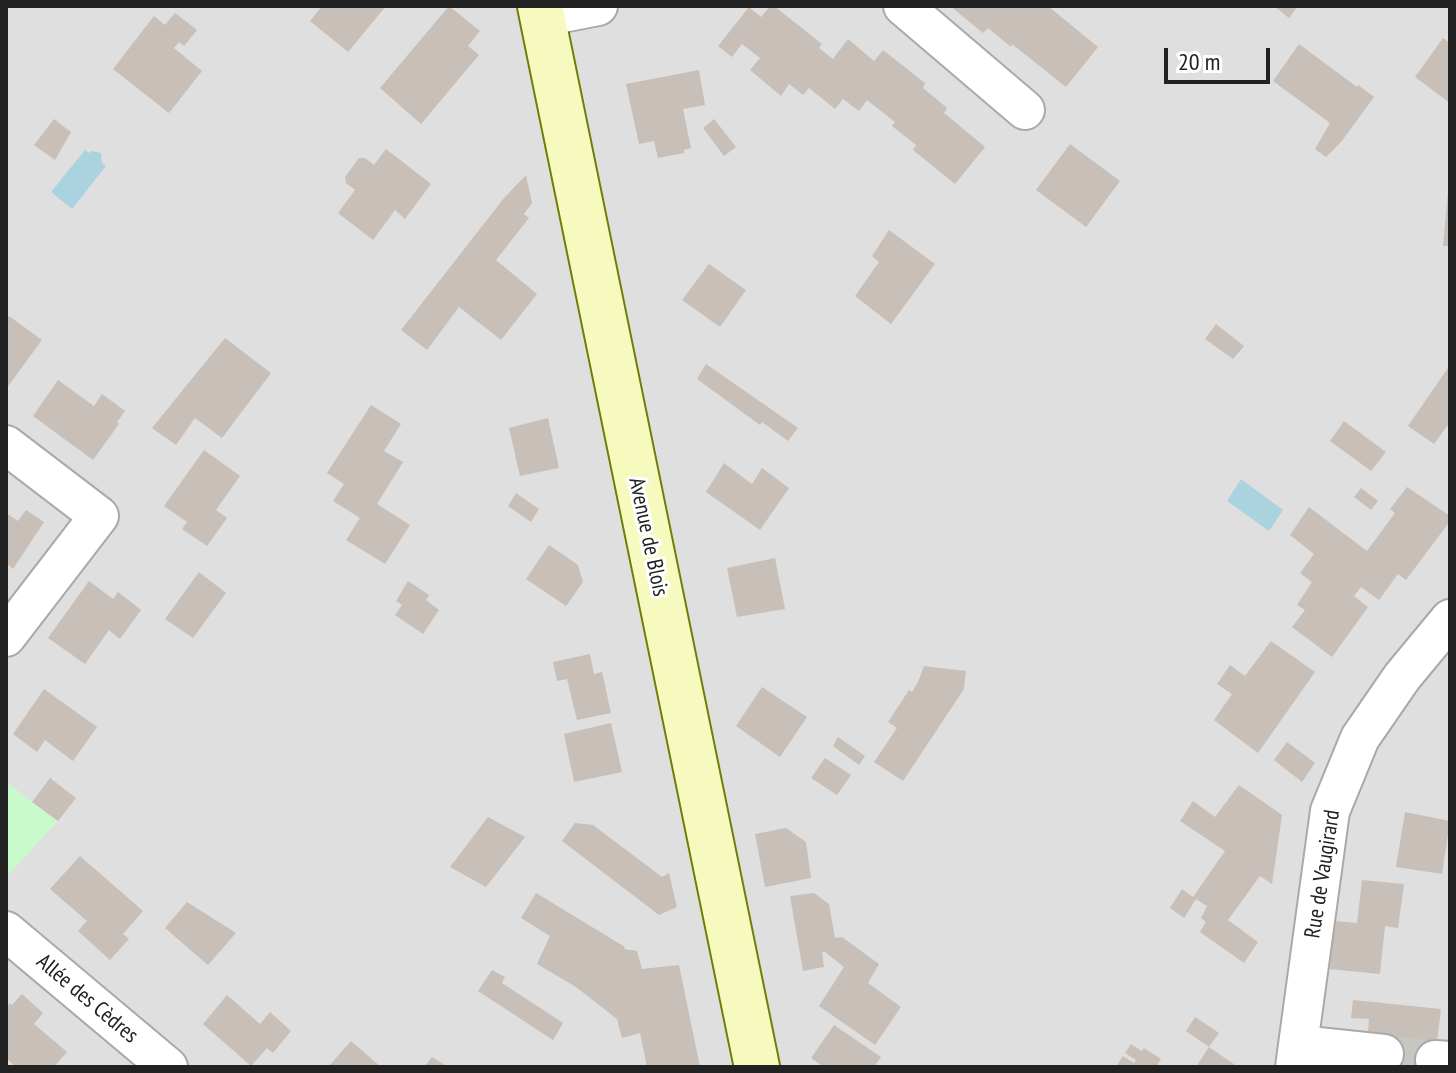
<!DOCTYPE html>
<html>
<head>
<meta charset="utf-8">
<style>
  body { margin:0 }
  #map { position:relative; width:1456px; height:1073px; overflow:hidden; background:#f2efe9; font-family:"PT Sans Narrow",sans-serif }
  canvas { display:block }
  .frame { position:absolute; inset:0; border:8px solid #222; pointer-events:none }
  .scale { position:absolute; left:1164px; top:48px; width:106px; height:36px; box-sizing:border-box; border:4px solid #222; border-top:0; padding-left:10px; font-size:24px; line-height:28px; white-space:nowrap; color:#222; -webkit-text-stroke:6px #fff; paint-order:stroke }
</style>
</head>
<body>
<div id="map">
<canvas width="1456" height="1073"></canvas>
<div class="frame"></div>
<div class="scale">20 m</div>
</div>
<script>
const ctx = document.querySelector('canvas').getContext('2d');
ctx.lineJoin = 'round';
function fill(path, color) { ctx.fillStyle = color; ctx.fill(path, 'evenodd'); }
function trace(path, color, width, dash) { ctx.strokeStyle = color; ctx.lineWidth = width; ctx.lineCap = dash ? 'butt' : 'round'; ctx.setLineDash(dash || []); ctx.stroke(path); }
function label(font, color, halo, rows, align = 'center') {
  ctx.font = font + ' "PT Sans Narrow",sans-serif'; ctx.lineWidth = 6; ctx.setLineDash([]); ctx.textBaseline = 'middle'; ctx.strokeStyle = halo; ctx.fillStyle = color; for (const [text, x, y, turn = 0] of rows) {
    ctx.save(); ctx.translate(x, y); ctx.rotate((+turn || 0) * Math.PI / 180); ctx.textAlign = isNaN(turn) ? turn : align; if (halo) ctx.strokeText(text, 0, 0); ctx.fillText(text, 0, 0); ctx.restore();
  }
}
const residential = new Path2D(`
  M6,6H1450V1067H6Z`);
const park = new Path2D(`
  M6,782L58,821L6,877Z`);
const water = new Path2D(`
  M85,150L89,153L92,151L101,153L102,163L106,166L72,209L51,192Z
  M1241,479L1283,510L1269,531L1227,501Z`);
const building = new Path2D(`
  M322,6H386L348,52L310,21Z
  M449,6L480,31L468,46L479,55L421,124L380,88Z
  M770,6H774L822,44L819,48L833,59L848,39L874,61L883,50L925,83L923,88L947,108L944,113L985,147L955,184L913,150L916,145L892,126L895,122L867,100L859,111L843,99L835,109L809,88L803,95L789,84L781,96L750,70L760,58L742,44L732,57L718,46L749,7L761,17Z
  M950,6H1048L1098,47L1066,87L1012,44L1011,47L988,28L983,33Z
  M1274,6H1298L1289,18Z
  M175,13L197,30L184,46L179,42L174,48L202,71L169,113L113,69L154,16L165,25Z
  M1443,38L1450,43V103L1415,77Z
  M1299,44L1357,87L1358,85L1374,97L1341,142L1326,157L1315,149L1330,123L1273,81Z
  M699,70L705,105L683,109L691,148L684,150V153L658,158L654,141L639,144L626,84Z
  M54,119L71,132L55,160L34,145Z
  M714,119L736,147L724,156L703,128Z
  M1070,144L1120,181L1086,227L1036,190Z
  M386,149L431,184L405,219L395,210L373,240L338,213L355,190L346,183L345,177L359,158H365L374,165Z
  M526,175L532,203L524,214L529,218L496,260L537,294L501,340L459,307L427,350L401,330L504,198Z
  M1448,192H1450V246H1443Z
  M889,230L935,264L891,324L855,296L879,262L872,256Z
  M709,264L746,290L720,327L682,300Z
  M9,316L42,340L6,389V320Z
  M1216,324L1244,346L1233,359L1205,339Z
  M225,338L271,373L222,438L195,418L176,445L152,428Z
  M706,364L798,428L788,441L762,422L760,425L697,379Z
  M1450,365V422L1434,444L1408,426Z
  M58,380L94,406L102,394L125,411L117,422L119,424L93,460L33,416Z
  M371,405L401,424L384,451L403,462L377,504L410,525L385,564L346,540L360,518L333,501L344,484L327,473Z
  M548,418L559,468L520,476L509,428Z
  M1344,421L1386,452L1371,471L1330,441Z
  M204,450L240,476L216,510L227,518L207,546L182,529L187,522L164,506Z
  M724,463L752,484L762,468L789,488L760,530L706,492Z
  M1407,487L1450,516V521L1406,580L1398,574L1379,600L1361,587L1354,596L1368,607L1332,657L1292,627L1305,610L1297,605L1312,582L1300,573L1314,554L1290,535L1309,507L1367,551L1395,513L1390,509Z
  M1361,488L1378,501L1371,510L1354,497Z
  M516,493L539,509L531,522L508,506Z
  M26,510L44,522L13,569L6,563V513L18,521Z
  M549,545L578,565L583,582L566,606L526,579Z
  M775,558L785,609L737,617L727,568Z
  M199,572L226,593L193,638L165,619Z
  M89,581L113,599L118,592L141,610L120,639L109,630L85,664L48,638Z
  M408,581L429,595L426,600L439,610L423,634L395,615L402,605L396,601Z
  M1271,641L1315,672L1258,753L1214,720L1232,694L1217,684L1230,665L1245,676Z
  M590,654L594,674L602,672L611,713L577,720L567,679L557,681L553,662Z
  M924,666L966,671L964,689L903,781L874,762L897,728L888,722L909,690L912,692L918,682Z
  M762,687L807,717L780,757L736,726Z
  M44,689L97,727L73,761L45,740L37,752L13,734Z
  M611,723L622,772L574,782L564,734Z
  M838,737L865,756L859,765L833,746Z
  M1287,742L1315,763L1302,782L1274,760Z
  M825,758L851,775L837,795L811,778Z
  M50,778L76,798L58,821L32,802Z
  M1239,785L1282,815L1272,884L1260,876L1228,920L1258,942L1244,963L1200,932L1206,922L1201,918L1207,906L1196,899L1184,918L1170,908L1182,889L1193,897L1225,851L1180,821L1193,801L1215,817Z
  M1405,812L1450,821L1442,874L1396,867Z
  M488,817L525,837L486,887L450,867Z
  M575,823L593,825L662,877L669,873L677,907L659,915L562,841Z
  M786,828L806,842L811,878L765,887L755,834Z
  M80,856L143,911L123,934L129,939L110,960L78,931L87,921L50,889Z
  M1362,880L1404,884L1398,928L1385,926L1380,974L1330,969L1334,921L1357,923Z
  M536,893L625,947L624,949L637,951L642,969L679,965L700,1067H647L640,1033L622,1038L617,1019L576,987L537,964L550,936L521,918Z
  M814,893L829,904L835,938L842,937L879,964L868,983L901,1007L875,1045L819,1006L844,967L825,952H822L824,967L803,971L790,896Z
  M187,902L236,933L208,965L165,928Z
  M492,970L505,977L502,983L563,1023L553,1040L478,991Z
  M22,994L43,1013L34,1024L67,1052L54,1067H16L6,1058V1008L10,1003L12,1005Z
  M227,995L260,1024L270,1012L291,1031L273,1053L267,1048L251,1066L203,1024Z
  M1353,1000L1441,1009L1434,1067H1383L1387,1034L1368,1032L1369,1019L1351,1018Z
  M1195,1017L1219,1033L1209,1047L1186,1031Z
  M834,1025L881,1057L874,1067H824L811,1058Z
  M351,1041L381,1067H328Z
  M1131,1044L1142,1051L1144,1048L1161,1059L1156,1067H1116L1123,1056L1134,1063L1136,1060L1125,1053Z
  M1209,1047L1238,1067H1196Z
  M432,1057L448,1067H424Z`);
const streetTunnel = new Path2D(`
  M1384,1054L1435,1060`);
const street = new Path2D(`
  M903,6L1025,110
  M542,17L598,6
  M6,445L99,516L6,637
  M6,931L168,1067
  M1299,1045L1384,1054
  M1435,1060L1450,1061
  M1295,1067L1330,811L1360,738L1402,677L1450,619`);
const secondary = new Path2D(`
  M540,6L757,1067`);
const streetNames = [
  ["Avenue de Blois",648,537,78],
  ["Rue de Vaugirard",1323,874,-81],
  ["Allée des Cèdres",87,999,40]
];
fill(residential, '#e0dfdf');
fill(park, '#c8facc');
fill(water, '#aad3df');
fill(building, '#c7bfb8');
trace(streetTunnel, '#c8c6c1', 38, [38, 19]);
trace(street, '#a9a9a9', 42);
trace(secondary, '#707d05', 48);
trace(street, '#fff', 38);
trace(secondary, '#f7fabf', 44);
label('22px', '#222', '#fff', streetNames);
</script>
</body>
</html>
